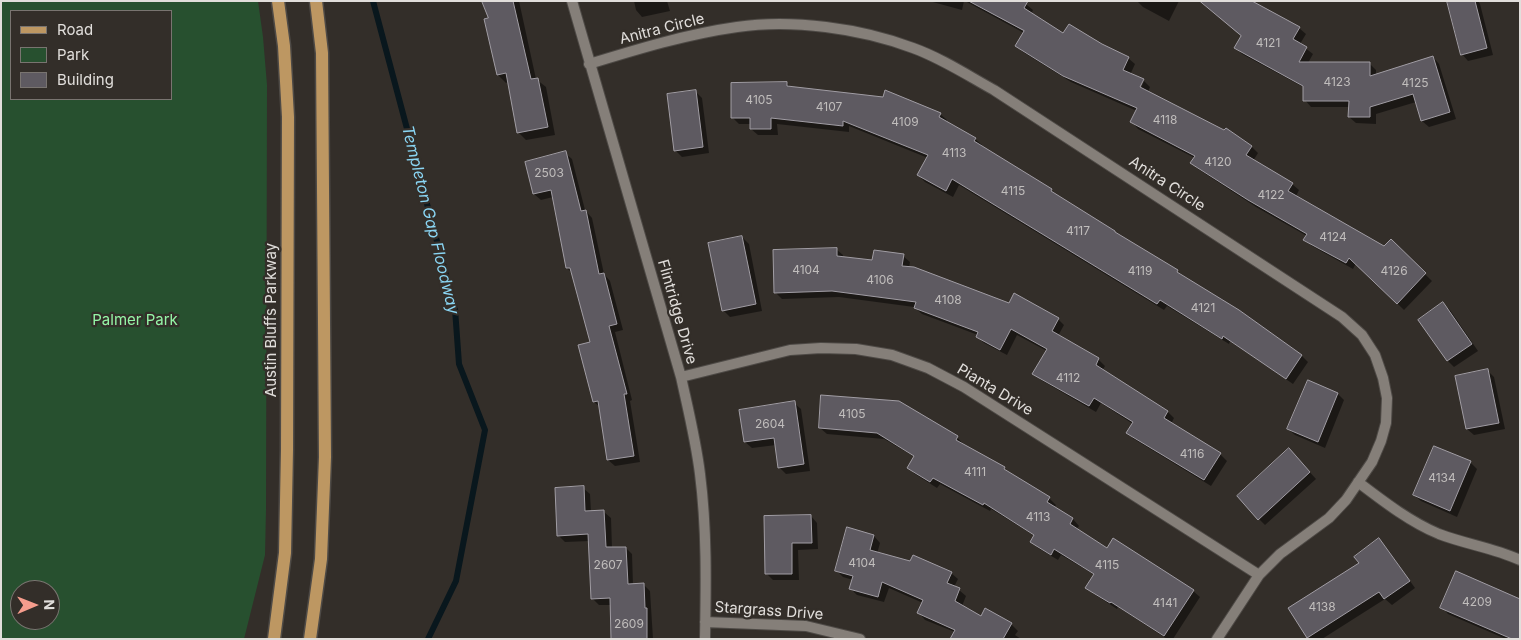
<!DOCTYPE html>
<html>
<head>
<meta charset="utf-8">
<style>
  body { margin:0 }
  #map { position:relative; width:1521px; height:640px; overflow:hidden; background:#332e29; font-family:Inter,sans-serif }
  canvas { display:block }
  .frame { position:absolute; inset:0; border:2px solid #e1dedb; pointer-events:none }
  .legend { position:absolute; left:10px; top:10px; width:162px; height:90px; box-sizing:border-box; background:#332e29; border:1px solid #797470; margin:0; padding:6px 9px; list-style:none; font-size:15px; color:#e1dedb }
  .legend li { display:flex; align-items:center; gap:10px; height:25px }
  .legend b { width:25px; border:1px solid #797470 }
  .north { position:absolute; left:10px; top:580px; width:50px; height:50px; box-sizing:border-box; background:#332e29; border:1px solid #797470; border-radius:50%; rotate:89deg; font-size:14px; font-weight:700; line-height:20px; text-align:center; color:#e1dedb }
  .north::after { content:''; display:block; margin:auto; width:18px; height:22px; background:#f59d8d; clip-path:polygon(50% 0,100% 100%,50% 72%,0 100%) }
</style>
</head>
<body>
<div id="map">
<canvas width="1521" height="640"></canvas>
<div class="frame"></div>
<ul class="legend">
<li><b style="height:6px;background:#bd9762"></b>Road</li>
<li><b style="height:14px;background:#27502f"></b>Park</li>
<li><b style="height:14px;background:#5e5a61"></b>Building</li>
</ul>
<div class="north">N</div>
</div>
<script>
const ctx = document.querySelector('canvas').getContext('2d');
ctx.lineJoin = 'round';
function fill(path, color) { ctx.fillStyle = color; ctx.fill(path, 'evenodd'); }
function trace(path, color, width, dash) { ctx.strokeStyle = color; ctx.lineWidth = width; ctx.lineCap = dash ? 'butt' : 'round'; ctx.setLineDash(dash || []); ctx.stroke(path); }
function label(font, color, halo, rows, align = 'center') {
  ctx.font = font + ' Inter,sans-serif'; ctx.lineWidth = 4.5; ctx.setLineDash([]); ctx.textBaseline = 'middle'; ctx.strokeStyle = halo; ctx.fillStyle = color; for (const [text, x, y, turn = 0] of rows) {
    ctx.save(); ctx.translate(x, y); ctx.rotate((+turn || 0) * Math.PI / 180); ctx.textAlign = isNaN(turn) ? turn : align; if (halo) ctx.strokeText(text, 0, 0); ctx.fillText(text, 0, 0); ctx.restore();
  }
}
const green = new Path2D(`
  M1,1H258L263,37L267,85L266,510L265,555L244,639H1ZM11,11H171V99H11ZM20,590H50V620H20Z`);
const shadow = new Path2D(`
  M483,1H519L536,79L546,87L555,135L526,140L519,133L509,82L506,83L498,75L485,20L489,19Z
  M634,1H667L670,11L642,17L636,10Z
  M929,1H964L962,10Z
  M965,1H1022L1033,10L1031,14L1064,35L1101,45L1128,58L1135,64L1130,75L1143,80L1150,87L1148,92L1252,147L1258,153L1253,161L1292,184L1299,190L1296,196L1384,247L1391,241L1432,281L1404,310L1356,263L1353,269L1312,246L1305,239L1307,236L1256,207L1198,169L1192,163L1195,158L1138,129L1132,122L1137,111L1071,82L1023,52L1016,45L1024,33ZM1142,81H1144L1139,93L1137,92Z
  M1137,1H1179L1169,21L1143,7Z
  M1200,1H1244L1299,28L1306,34L1300,44L1313,54L1308,63L1370,64L1376,70V75L1433,57L1439,64L1456,119L1429,127L1422,121L1416,102L1376,114V124L1356,123L1349,117L1350,107H1311L1305,100V88L1242,54L1236,48L1242,36Z
  M1459,1H1478L1480,4L1493,55L1468,61L1462,54Z
  M787,83L791,88L940,114L947,120L946,122L975,139L982,145L981,147L1051,190L1056,195L1119,236L1177,271L1184,277L1238,311L1302,356L1308,362L1293,384L1230,341L1229,344L1167,306L1164,310L959,185L953,197L925,182L918,175L928,158L849,126V132L777,124L778,135H758L751,129V124H739L733,118Z
  M695,91L702,98L709,153L682,157L675,150Z
  M565,153L572,159L585,210L592,218L604,274L610,281L623,330L615,332L632,400L630,401L640,462L615,466L608,460L600,407L594,402L591,343L573,274L567,268L553,197L541,200L534,194Z
  M742,237L749,244L762,311L730,317L724,311L710,244Z
  M836,249L843,255V258L874,261L903,256L910,262L909,268L1010,305L1058,319L1064,325L1058,336L1098,359L1105,366L1102,371L1168,412L1174,418L1171,424L1220,454L1227,461L1211,486L1134,439L1127,433L1133,424L1101,403L1096,412L1041,380L1034,373L1047,351L1017,335L1007,355L984,343L977,336L978,335L922,314L914,307L839,297L782,299L776,293Z
  M1443,304L1450,310L1478,351L1454,367L1448,361L1420,320Z
  M1488,371L1494,377L1505,429L1474,435L1467,429Z
  M1309,381L1338,394L1344,400L1325,448L1295,435L1288,429Z
  M794,403L801,409L810,471L786,474L780,468L776,445L752,448L745,442Z
  M820,428L957,437L963,444V445L1004,468L1009,473L1049,498L1056,505L1054,508L1073,519L1079,526L1076,530L1108,549L1193,591L1200,597L1173,639H1167L1118,607L1117,609L1094,594L1087,587L1095,575L1061,555L1058,560L1038,548L1032,541L1035,536L991,509L990,511L940,484L937,488L915,474L908,468L915,457L884,439L827,434Z
  M1296,457L1316,479L1265,525L1259,519Z
  M1470,462L1477,469L1457,517L1421,501L1414,495Z
  M583,488L590,494L591,512H604L611,518L612,548H626L632,554L633,585L643,584L650,591L653,639H612L611,605H599L592,598L590,541L565,542L558,535Z
  M811,516L817,523L818,549L798,550L799,580H773L767,574Z
  M874,536L880,543L877,554L951,573L958,579L954,587L959,590L966,596L962,606L982,618L1011,624L1018,631L1015,635L1021,639H955V632L925,620L919,613L923,603L889,588L884,602L857,595L850,588L853,580L843,577L836,570Z
  M1379,540L1385,546L1415,588L1392,605L1385,599L1322,639H1310L1308,637Z
  M1442,607L1520,639H1506L1448,614Z`);
const stream = new Path2D(`
  M373,1L455,309L459,364L485,430L456,581L428,639`);
const building = new Path2D(`
  M482,1H513L531,79L538,78L548,127L517,133L506,73L497,75L484,19L488,18Z
  M969,1H1028L1024,8L1063,33L1069,24L1102,44L1129,57L1123,70L1144,79L1140,87L1224,130L1226,128L1252,146L1246,155L1293,183L1288,191L1384,246L1391,239L1426,273L1397,304L1349,258L1346,263L1303,240L1307,234L1248,200L1190,163L1195,156L1130,122L1137,108L1063,76L1015,46L1024,31Z
  M1200,1H1252L1300,27L1293,39L1307,47L1299,62H1370V76L1433,56L1450,112L1421,121L1413,94L1370,107V117H1348L1349,101H1303V86L1234,48L1241,36Z
  M1447,1H1475L1487,48L1461,55Z
  M787,82V86L883,97L885,90L941,113L939,117L976,138L974,141L1052,189L1051,191L1115,231V232L1178,270L1177,272L1239,310L1302,355L1286,379L1223,336L1222,339L1160,300L1157,304L952,179L946,191L917,175L928,155L843,121V126L771,118V129H750V118H731V83Z
  M696,90L703,147L674,151L667,94Z
  M566,151L581,211L586,210L599,274L604,273L617,324L609,326L627,394H624L634,456L607,460L598,401L593,402L578,345L590,342L570,268H566L551,190L533,194L525,162Z
  M742,236L756,304L722,311L708,243Z
  M837,248V256L872,260L874,250L904,254L902,266L914,267L1009,303L1014,293L1059,318L1052,331L1099,358L1096,365L1168,411L1164,418L1221,453L1204,480L1126,433L1133,422L1094,398L1089,406L1032,374L1047,349L1011,329L1000,350L976,337L978,332L914,308L916,302L832,291L774,293L773,250Z
  M1443,302L1472,344L1447,361L1418,320Z
  M1488,369L1499,423L1466,429L1455,376Z
  M1308,380L1338,393L1318,442L1287,429Z
  M821,395L899,401L958,436L956,440L1005,467L1004,469L1050,497L1047,502L1073,518L1070,524L1107,548L1113,538L1194,590L1164,636L1111,602L1110,603L1085,588L1094,574L1054,549L1051,555L1030,542L1034,535L984,503L983,505L933,478L930,482L907,468L914,456L877,433L819,428Z
  M795,401L804,464L778,468L774,438L744,442L739,410Z
  M1434,446L1471,461L1450,511L1413,495Z
  M1289,448L1310,472L1258,520L1237,496Z
  M584,486L585,511L604,510L606,547H626L628,584L644,583L645,608H647V639H611L610,598L591,599L588,534L557,536L555,488Z
  M811,515L812,543H792V574H765L764,516Z
  M847,527L874,535L870,550L910,561L913,555L952,572L947,583L960,588L955,601L981,616L985,608L1012,623L1003,639H950L955,630L917,613L923,600L882,582L878,597L849,589L853,576L835,571Z
  M1379,538L1410,581L1384,599L1379,592L1307,638L1288,608L1359,563L1354,557Z
  M1456,571L1520,599V639H1512L1440,608Z`);
const minor = new Path2D(`
  M572,1L681,377C688,409 696,441 700,474C707,529 706,584 705,639
  M589,64C638,49 687,34 737,27C792,19 860,28 913,48C941,58 967,75 994,90L1342,317L1362,335L1375,355L1383,378L1387,398L1386,423L1381,441L1372,462L1346,500L1329,518L1280,554L1259,575L1217,639
  M681,377L790,350L821,348L856,349L892,355L928,368L964,387L1259,575
  M1358,482C1383,501 1410,522 1439,534C1465,544 1494,548 1520,560
  M705,622L806,626L860,639`);
const primary = new Path2D(`
  M274,639L285,553L287,450L288,117L284,46L278,1
  M310,639L321,559L325,457L322,53L316,1`);
const numberNames = [
  ["4121",1268,43],
  ["4123",1337,82],
  ["4125",1415,83],
  ["4105",759,100],
  ["4107",829,107],
  ["4118",1165,120],
  ["4109",905,122],
  ["4113",954,153],
  ["4120",1218,162],
  ["2503",549,173],
  ["4115",1013,191],
  ["4122",1271,195],
  ["4117",1078,231],
  ["4124",1333,237],
  ["4104",806,270],
  ["4119",1140,271],
  ["4126",1394,271],
  ["4106",880,280],
  ["4108",948,300],
  ["4121",1203,308],
  ["4112",1068,378],
  ["4105",852,414],
  ["2604",770,424],
  ["4116",1192,454],
  ["4111",975,472],
  ["4134",1442,478],
  ["4113",1038,517],
  ["4104",862,563],
  ["2607",608,565],
  ["4115",1107,565],
  ["4209",1477,602],
  ["4141",1165,603],
  ["4138",1322,607],
  ["2609",629,624]
];
const streetNames = [
  ["Anitra Circle",662,29,-14],
  ["Anitra Circle",1167,184,33],
  ["Flintridge Drive",677,312,74],
  ["Austin Bluffs Parkway",271,320,-90],
  ["Pianta Drive",995,390,31],
  ["Stargrass Drive",769,611,4]
];
const parkNames = [
  ["Palmer Park",135,320]
];
const waterNames = [
  ["Templeton Gap Floodway",430,220,76]
];
fill(green, '#27502f');
fill(shadow, '#0007');
trace(stream, '#09171d', 6);
fill(building, '#5e5a61');
trace(building, '#a19da4', 1);
trace(minor, '#4e4a46', 12);
trace(primary, '#4e4a46', 15);
trace(minor, '#857f79', 10);
trace(primary, '#bd9762', 12);
label('12px', '#c0bdbc', null, numberNames);
label('15px', '#e1dedb', '#332e29', streetNames);
label('15px', '#95f5a6', '#332e29', parkNames);
label('italic 16px', '#8ad5f3', '#332e29', waterNames);
</script>
</body>
</html>
